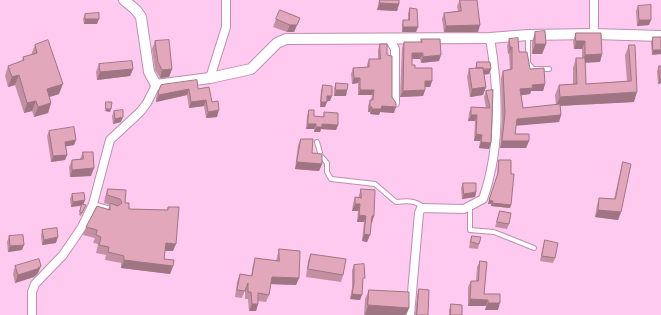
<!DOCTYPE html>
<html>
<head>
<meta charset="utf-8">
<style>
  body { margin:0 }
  canvas { display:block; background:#fecaef }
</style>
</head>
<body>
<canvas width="661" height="315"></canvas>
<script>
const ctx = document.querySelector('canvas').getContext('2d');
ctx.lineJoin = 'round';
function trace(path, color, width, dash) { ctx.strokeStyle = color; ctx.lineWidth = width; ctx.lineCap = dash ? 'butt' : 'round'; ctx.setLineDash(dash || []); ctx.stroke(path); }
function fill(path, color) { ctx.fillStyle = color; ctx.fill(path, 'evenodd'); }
const service = new Path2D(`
  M528,35V63L533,69H549
  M317,142L321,156L327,163V172L331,179L375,184L396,202C406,201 415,200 423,207
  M93,204L114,210
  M470,207V230L494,232L534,248`);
const minor = new Path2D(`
  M594,0V34
  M389,38L395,49V103
  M210,78L226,27V0
  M32,315V292L35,284L63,255L82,227L93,204L110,140L140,112L147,103L156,85
  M410,315L419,213L421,208L464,209L483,199C501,148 499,91 490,38`);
const tertiary = new Path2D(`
  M124,0L136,10L141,17L149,72L156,85L210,78L251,69L277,43L286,39L490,38L528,35L594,34L661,36`);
const wall = new Path2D(`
  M379,0H399V4L397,11L377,10Z
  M460,0L480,25L478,32H444L442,19L444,13L458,11L457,6Z
  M638,6L649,25L637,26L636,11Z
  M410,8L418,27L416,32H402V25L403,20H408V13Z
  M85,14L97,24H84L83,19Z
  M300,18L294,32H287L273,27L276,19Z
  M535,32L546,44L542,54H532V42Z
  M576,33L602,54L600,62H585L586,84L627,81L625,55L629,45L634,102L560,106L561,115L559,122L516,125L515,134L529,141L526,148H500L502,120L501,78L503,71L510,70L509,53L508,54L507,46L509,39L530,69L545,84L543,91H531L530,94L521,95L523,108L556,105L555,95L559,85L573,84V68L576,58H582V49H574L573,41Z
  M653,37H661L652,55L651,42Z
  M421,39L439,61L421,63L420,59H412V65L415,68L432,81L430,87H425V90L423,96L400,97L402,48L404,42H420Z
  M155,41L172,69L169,77L160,78L155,70L152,49Z
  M380,44L387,55L394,113L380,112L379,115L370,114V112H368V106L370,100H371L372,95H358V83L352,84L351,74L353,68L367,67V65L369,59H378V50Z
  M35,45L59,94L49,97L51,103L48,113L34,117L32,111L24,113L15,85L8,87L5,76L8,66L22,61L23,57L31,55Z
  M477,62L489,74L484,75L486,87L483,95L470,97L467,77L469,69H475Z
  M99,64L133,69L130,76L97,80L96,72Z
  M659,66H661V83L658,84L657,71Z
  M197,80L198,89L212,102L217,117L206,118L204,106L189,108L187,95L156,102V98L158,92Z
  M336,83L347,90L346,96H334V88Z
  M323,85L330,101H327L325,107H320L321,90Z
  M493,90L489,149L479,148L480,141H474L475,121H468L469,113L471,107L486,108L484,97L486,91Z
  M309,110L314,116L323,117L324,112L338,125L336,130L321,129L320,132H314V129H306L307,116Z
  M114,111L121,122L113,124L112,116Z
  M49,131L76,140L74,145L66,146L67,155L65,160L51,162L47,136Z
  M301,139L322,164L319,171L295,169L298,145Z
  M83,152L91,176L70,177L69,167L72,160L80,159Z
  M499,160L511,205L510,208L491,206V204H488L497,176L498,163Z
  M623,162L621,212L618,220L595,217L597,205L599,198L614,199L621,169Z
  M463,183L476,192L475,197L462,199L461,188Z
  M108,189L125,203L129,209L167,210L168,207L173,251H165L164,259L173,266L170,274L121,268V263L105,260L106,255L96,253L98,244L93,243L95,238L83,235L86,227L108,209L110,205L104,203L105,197Z
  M361,189L372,223H371L370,235L367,242L362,241L364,222H357L358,211H352L353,204L355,197L358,198Z
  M72,194L85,200L83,205H86L81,216L79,215L81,206L71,207L70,199Z
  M500,211L509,224L507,229L495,227Z
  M42,230L56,243L42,245L41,236Z
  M9,236L22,250L8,252L7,242Z
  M472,236L479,244L478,249L469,248L470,241Z
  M545,240L555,258L553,263L540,261L543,246Z
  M279,249L299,278L296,285L270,284L269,295L266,302L258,301V304L256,311H249L248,299H245V290L242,298L235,297L237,282L240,274L251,276L253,265L255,258L276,261Z
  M311,254L343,275L341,282L306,277L308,261Z
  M480,261L484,294L498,310H485L486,306H468V287L471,281H476L477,267Z
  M354,265L363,283L360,300L350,299L352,288V270Z
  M15,266H41L38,273L34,277L15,283L13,274Z
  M419,289L428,315H415L417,296Z
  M369,290L409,308L406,315H364L365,299Z
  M451,304L462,315H449V310Z`);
const shadedWall = new Path2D(`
  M380,3L399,4L397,11L377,10Z
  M300,18L294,32H287L290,25Z
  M85,19H99L97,24H84Z
  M639,20H651L649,25L637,26Z
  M480,25L478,32H444L446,26Z
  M403,27H418L416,32H402Z
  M576,41H585L582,49H574Z
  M535,44H546L542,54H532Z
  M510,47H512L509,53L508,54Z
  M653,50H661V54L652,55Z
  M412,53H423L420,59H410Z
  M602,54L600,62L582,63L585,55Z
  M441,55L439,61L421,63L423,57Z
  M133,69L130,76L97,80L100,72Z
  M172,69L169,77L160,78L162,70Z
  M491,69L489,74L475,75L477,70Z
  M19,75L15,85L8,87L12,77Z
  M354,78H360L358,83L352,84Z
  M660,79H661V83L658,84Z
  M425,81H432L430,87H423Z
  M63,84L59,94L43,99L47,89Z
  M545,84L543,91H531L530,94L517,96L520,89L532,85Z
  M486,87L483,95L470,97L472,89Z
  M189,89L187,95L156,102L159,95Z
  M336,90H347L346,96H334Z
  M360,90H374L372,95H358Z
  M425,90L423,96L400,97L403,91Z
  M637,92L634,102L556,106L560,97Z
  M327,96H332L330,101H325Z
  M206,100L204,106L189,108L191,102Z
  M36,101L32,111L24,113L27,103Z
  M321,102H327L325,107H320Z
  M51,103L48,113L34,117L38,107Z
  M382,106L396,107L394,113L380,112L379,115L370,114L372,109Z
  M370,107H372L370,112H368Z
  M106,109H111L110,112L105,111Z
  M219,110L217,117L206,118L208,112Z
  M471,115H477L475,121H468Z
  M561,115L559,122L514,126L517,119Z
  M123,117L121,122L113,124L115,119Z
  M308,124H316L314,129H306Z
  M322,124L338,125L336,130L321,129L320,132H314L316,127Z
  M476,134L482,135L480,141H474Z
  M76,140L74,145L63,147L65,142Z
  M502,141H529L526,148H500Z
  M481,142L491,143L489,149L479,148Z
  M67,155L65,160L51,162L53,156Z
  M297,162L322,164L319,171L295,169Z
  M94,168L91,176L70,177L72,170Z
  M476,192L475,197L462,199L464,194Z
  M85,200L83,205L71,207L73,202Z
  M489,200L493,201L491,204H488Z
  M492,203L511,205L510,208L491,206Z
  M355,204H360L358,211H352Z
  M598,210L621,212L618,220L595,217Z
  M359,215L366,216L364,222H357Z
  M372,216H374L372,223H369Z
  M364,234L370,235L367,242L362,241Z
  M58,237L56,243L42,245L44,240Z
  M166,243L176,244L173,251H163Z
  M24,245L22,250L8,252L10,246Z
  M124,260L173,266L170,274L121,268Z
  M41,266L38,273L34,277L15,283L18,275Z
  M272,277L299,278L296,285L269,284Z
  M352,294L362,295L360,300L350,299Z
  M470,299L488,300L486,306H468Z
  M488,303H500L498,310H485Z
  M252,304H258L256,311H249Z
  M368,305L409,308L406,315H365Z`);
const building = new Path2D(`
  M380,0H399V4L380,3Z
  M460,0H477L480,25L446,26L444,13L461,11Z
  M651,5V20H639L638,6Z
  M410,8L417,9L418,27H403V20H409Z
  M280,10L300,18L297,25H290L276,19Z
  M99,13V19H85V14Z
  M545,31L546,44H535V32Z
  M576,33H601L602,54L585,55V41H576Z
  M653,37H661V50H653Z
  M518,38L519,52H527L530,69L544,68L545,84L532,85L533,88L520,89L523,108L560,104L561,115L517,119L515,134H529V141H502L505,113L503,71L512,69V47H510L509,39Z
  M421,39H440L441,55L423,57V53H412V65H415V68H432V81H425V90L403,91L404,42H422Z
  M48,40L63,84L47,89L51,103L38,107L36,101L27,103L19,75L12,77L8,66L24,60L23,57L37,53L35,45Z
  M169,40L172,69L162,70L158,62L155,41Z
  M380,44H387V55L392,56V97L396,103V107L382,106L381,109H372V107H370V100H373L374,90H360V78H354L353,68L369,67V59H380Z
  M629,45H635L637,92L560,97L559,85L577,84L576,58H585L586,84L631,81Z
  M132,61L133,69L100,72L99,64Z
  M477,62H490L491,69H483V68H477Z
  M659,66H661V79H660Z
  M483,68L486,87L472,89L469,69Z
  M197,80L198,89L209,87L212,102L218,101L219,110L208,112L206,100L191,102L189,89L159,95L158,92L161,85Z
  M336,83L348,84L347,90H336Z
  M323,85L332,86V96H327V102H321Z
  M493,90L491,143L481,142L482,135L476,134L477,115H471V107L490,108L486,91Z
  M106,102H112L111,109H106Z
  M123,110V117L115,119L114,111Z
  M309,110H314V116L324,117V112L338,113V125L322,124V127H316V124H308Z
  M74,127L76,140L65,142L67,155L53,156L49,131Z
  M301,139H313L312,153L322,154V164L297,162Z
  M83,152H93L94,168L72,170V160L83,159Z
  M499,160H511V174H514L511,205L492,203L493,201L489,200L498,173Z
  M623,162L631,164L621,212L598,210L599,198L615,199Z
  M463,183H476V192L464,194Z
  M108,189L126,190L125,203H129V209L168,210V207H179L176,244L166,243L164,259L174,260L173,266L124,260V256L108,252L109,247L99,245L101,237L96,235L97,230L86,227L97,206L110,210V203L118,206L122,203L120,199L107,195Z
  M361,189L375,190L374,216H372L370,235L364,234L366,216L359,215L360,204H355V197L361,198Z
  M84,193L85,200L73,202L72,194Z
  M82,204L86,205L82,213L80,212Z
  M500,211L511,213L509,224L497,222Z
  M57,228L58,237L44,240L42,230Z
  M23,235L24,245L10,246L9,236Z
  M472,236L481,237L479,244L471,242Z
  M545,240L558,243L555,258L542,256Z
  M279,249L300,251L299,278L272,277L269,295L258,293V304H252L251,292H248V283L245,291L237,290L240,274L252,276L255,258L279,261Z
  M311,254L346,259L343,275L308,269Z
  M39,259L41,266L37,269L18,275L15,266Z
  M480,261L487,262L484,294H500V303H488V300L470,299L471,281H478Z
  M364,264L365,278H363L362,295L352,294L354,283V265Z
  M419,289L429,290L428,315H417Z
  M369,290L409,292V308L368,305Z
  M451,304L462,305V315H451Z`);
trace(service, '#bf8eb1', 6);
trace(minor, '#bf8eb1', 10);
trace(tertiary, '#bf8eb1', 12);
trace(service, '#fff', 4);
trace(minor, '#fff', 8);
trace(tertiary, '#fff', 10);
fill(wall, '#c390a1');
fill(shadedWall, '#9f7583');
fill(building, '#e3a7bb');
trace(building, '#9f7583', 1);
</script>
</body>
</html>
